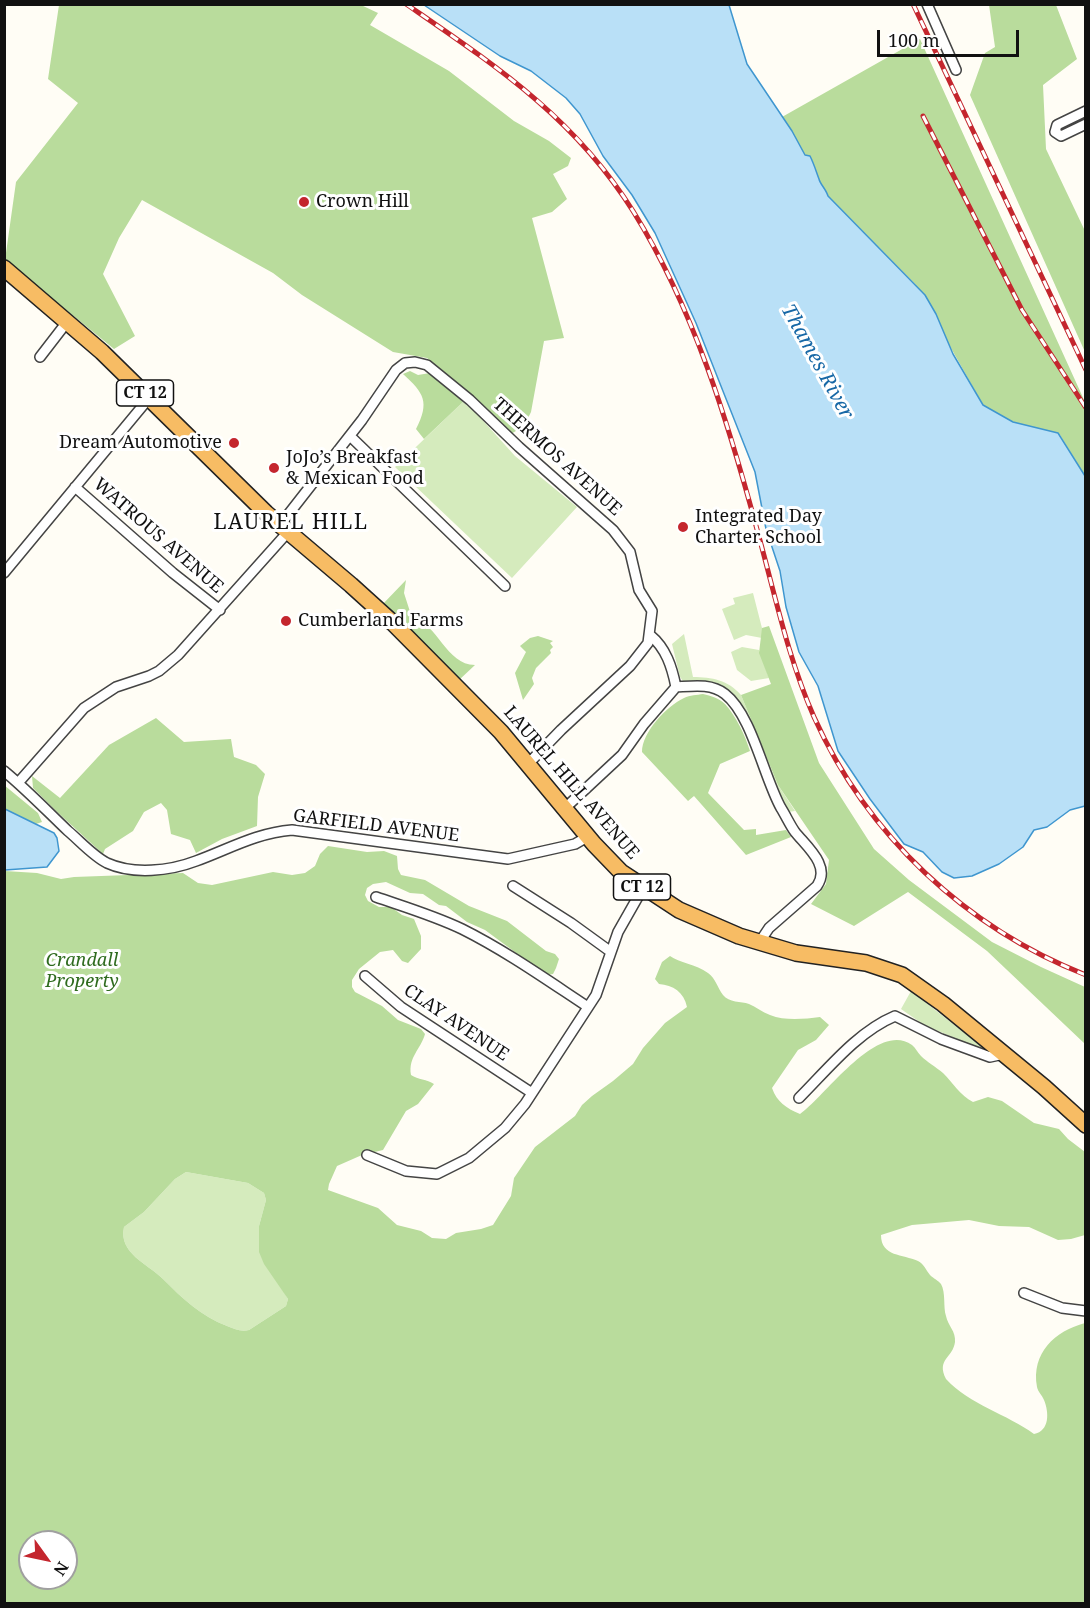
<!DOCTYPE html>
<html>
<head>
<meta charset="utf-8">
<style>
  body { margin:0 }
  #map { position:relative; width:1090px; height:1608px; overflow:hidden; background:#fffdf5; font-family:"Noto Serif",serif }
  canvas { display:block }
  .frame { position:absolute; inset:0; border:6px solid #111; pointer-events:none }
  .north { position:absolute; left:18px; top:1530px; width:60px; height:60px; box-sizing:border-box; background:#fff; border:2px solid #a0a0a0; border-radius:50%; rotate:123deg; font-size:16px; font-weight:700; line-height:24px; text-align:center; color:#111 }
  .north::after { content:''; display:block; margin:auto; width:21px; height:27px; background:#c4262e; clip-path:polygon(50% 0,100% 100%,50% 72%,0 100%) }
  .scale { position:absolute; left:877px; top:30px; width:142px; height:27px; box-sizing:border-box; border:3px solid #111; border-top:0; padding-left:8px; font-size:18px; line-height:21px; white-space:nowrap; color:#111; -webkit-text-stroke:4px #fff; paint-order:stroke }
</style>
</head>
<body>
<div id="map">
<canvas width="1090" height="1608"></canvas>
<div class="frame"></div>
<div class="north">N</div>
<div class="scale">100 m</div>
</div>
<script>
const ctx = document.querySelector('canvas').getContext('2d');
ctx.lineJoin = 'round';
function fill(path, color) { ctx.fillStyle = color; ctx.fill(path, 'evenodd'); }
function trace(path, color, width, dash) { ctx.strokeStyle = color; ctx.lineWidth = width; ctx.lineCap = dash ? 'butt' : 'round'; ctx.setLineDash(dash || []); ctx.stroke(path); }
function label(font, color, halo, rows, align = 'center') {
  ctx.font = font + ' "Noto Serif",serif'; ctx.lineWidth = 6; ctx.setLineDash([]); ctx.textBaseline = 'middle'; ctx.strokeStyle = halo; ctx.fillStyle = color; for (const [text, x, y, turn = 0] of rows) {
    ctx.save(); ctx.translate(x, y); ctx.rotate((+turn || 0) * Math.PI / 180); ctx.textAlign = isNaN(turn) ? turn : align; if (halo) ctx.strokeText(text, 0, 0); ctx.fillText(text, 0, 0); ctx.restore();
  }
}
const green = new Path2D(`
  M463,402L477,414L515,456L577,507L512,578L395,467Z
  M753,593L763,632L762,638L746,635L734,640L722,609L735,604L733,598Z
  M684,634L693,677C712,677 728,680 741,695L778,785L795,811L788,812L781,800L750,726L711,684L683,681L680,677L672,644Z
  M742,647L759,650L769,678L751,681L737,670L731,652Z
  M911,991L990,1053L924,1025L901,1009Z
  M186,1172L248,1183L264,1193L266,1200L259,1226L281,1287L288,1299L286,1306L249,1330C241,1332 235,1329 227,1326C201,1316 183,1299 163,1279C148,1264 118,1253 124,1227L144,1212L175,1179Z`);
const forest = new Path2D(`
  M59,5H361L378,13L370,25L449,71L514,121L549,141L571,158L568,166L553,174L567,199L552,212L532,218L564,338L544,341L531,412L524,426L511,434L427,358L393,352L302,295L273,273L142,200L119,238L103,274L135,336L114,349L5,260L16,182L78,103L48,79Z
  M989,5H1056L1077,59L1043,85L1046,149L1085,231V352L970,95L985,53L995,47Z
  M920,39L1085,402V476L1060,435L1013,422L983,405L915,284L828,196C826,189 820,184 819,179C816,171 814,164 810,156L805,155L782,117Z
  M410,371L418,375L430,373L445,383L463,402L424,439L416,429C430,402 424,393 403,374Z
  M406,580L404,593L412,618C438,623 446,665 475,665L458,681L381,606Z
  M769,626L819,763L874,849L909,880L992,942L1041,967L1085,987V1044L987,951L908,892L854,926L811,904L826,884L829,860L778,785L741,695L771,684L759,653L762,628Z
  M538,636L553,641L550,643L553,647L550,650L551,653L536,668L532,678L534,684L523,700L515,673L526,652L520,646L530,638Z
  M703,694C711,696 719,698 725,704C736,716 745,735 750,751L720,764L708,793L744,830L756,829V835L786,830L791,837L746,855L694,796L688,801L642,752C642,732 667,706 684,698C690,695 697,695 703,694Z
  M156,718L184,742L231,739L234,757L256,765L265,774L258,797L257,826L222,839L196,853L190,840L171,834L167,810L161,803L144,812L133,831L105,849L103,854L56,811L33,788L32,776L60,798L109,745Z
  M4,785L38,813L42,822L36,824L5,809Z
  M328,846L367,852L384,851L397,856L398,869L401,875L425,880L469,906L507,921L546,951L555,954L559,959L556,968L553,974L546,975L485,930L467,922L446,906L439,905L423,894L410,893L386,882L373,884L367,888L365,895L368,901L379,907H391L402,915L414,919L421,936V949L408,963L402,961L393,950L380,952L359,969L352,980V987L355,992L382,1006L398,1020L421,1029L425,1034C421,1049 408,1057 411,1075C418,1080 427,1079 434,1084L418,1104L406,1111L383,1150L362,1155L337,1166L329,1184L328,1190L378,1208L397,1225L421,1231L432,1238L446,1239L456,1233L481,1229L493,1225L511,1196L514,1178L535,1147L575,1116L582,1105L592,1096L613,1081L633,1064L643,1048L665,1023L687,1007C684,992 673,985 659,984L655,979L662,962L670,956C679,963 696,964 708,973C716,979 717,987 723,995C729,1003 741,1001 749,1004C756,1007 762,1012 770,1015C785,1021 804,1019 820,1017L829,1025L816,1040L798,1050L772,1088C777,1102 786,1108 800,1114C825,1097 877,1020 912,1045C916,1048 917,1052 921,1056C927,1062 936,1067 943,1073C953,1083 960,1095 973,1102L988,1097L1002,1101L1034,1123L1059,1129L1068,1139L1085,1152V1235L1071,1239L1058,1240L1029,1227L999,1226L969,1220L912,1225L881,1235C881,1257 903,1254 918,1261C924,1264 926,1270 930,1275C933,1278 939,1281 941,1284C946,1293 943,1307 946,1316C948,1326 956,1331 955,1342C953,1358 936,1359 946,1379C970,1405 1007,1414 1034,1434C1050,1431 1049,1412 1044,1400C1042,1395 1038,1392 1037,1387C1031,1353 1055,1331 1085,1323V1603L5,1604V871L37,873L61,879L74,877L183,873L198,883L212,885L273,872L292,875L305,873L315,866L320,854ZM186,1172L248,1183L264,1193L266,1200L259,1226V1252L264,1264L288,1299L286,1306L249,1330C241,1332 235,1329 227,1326C201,1316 183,1299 163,1279C148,1264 118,1253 124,1227L144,1212L175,1179ZM30,1542H66V1578H30Z`);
const water = new Path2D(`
  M424,5H729L747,64L792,131L805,155L810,156C814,164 816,171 819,179C820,184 826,189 828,196L925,295L936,314L953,354L983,405L1013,422L1058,433L1085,476V806L1070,810L1047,827L1034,830L1023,847L999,864L972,876L954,878L942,872L923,852L904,844L870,799L838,751L818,686L799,652L786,607L780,571L766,529L755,472L696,323L655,233L632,195L603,156L580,114L566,98L531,71L500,56Z
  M5,809L54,833L57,838L59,851L47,867L5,870Z`);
const minor = new Path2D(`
  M927,4L956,70
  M1086,111L1057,125L1055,132L1061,136L1086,124
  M40,357L67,322
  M350,436L505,586
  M75,487L173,573L220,610
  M280,525L362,420L396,370L405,363L415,362L427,365L470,400L519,447L613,530L630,552L639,590L652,611L648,643L630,666L561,730L528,764
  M4,573L150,397
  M650,635C666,648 672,667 676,687
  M4,771C27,790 47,811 68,831C80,841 93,856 107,863C133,875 170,871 196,861C229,849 256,833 292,830L508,859L575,844L587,837
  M18,783L84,708L116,687L149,676L159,671L178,655L288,532
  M564,809L622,755L644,724L676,687C693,686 711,683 725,694C752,715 764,778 781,808C786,816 790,825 795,832C807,847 831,866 817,886L769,928L759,943
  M513,886L571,923L611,952
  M376,897C405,907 435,916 462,929C506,951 547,980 588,1007
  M365,976L401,1007L532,1093
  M799,1098C828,1069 857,1032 895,1016L941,1039L990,1057L1004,1054
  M367,1155L406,1171L437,1174L469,1158L505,1128L525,1104L596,995L618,932L643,888
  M1024,1293L1062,1308L1086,1311`);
const trunk = new Path2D(`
  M4,268L102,352L266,513L351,585L393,623L501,732L594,844L621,872L679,910L739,936L796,953L866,963L902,975L943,1004L1044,1087L1086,1125`);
const rail = new Path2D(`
  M406,4C496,66 574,117 633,211C694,309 728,422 758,533C775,595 788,658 814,717C867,835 966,928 1086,975
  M913,4L1086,370
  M923,116L1022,310L1086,408`);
const markers = [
  [304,202,6,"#c4262e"],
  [234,443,6,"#c4262e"],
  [274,468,6,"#c4262e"],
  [683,527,6,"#c4262e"],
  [286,621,6,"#c4262e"]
];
const shields = [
  [145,393,57],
  [642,887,57]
];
const shieldNames = [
  ["CT 12",145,393],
  ["CT 12",642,887]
];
const poiNames = [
  ["Crown Hill",316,202],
  ["Dream Automotive",222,443,"right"],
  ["JoJo’s Breakfast",286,458],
  ["& Mexican Food",286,479],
  ["Integrated Day",695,517],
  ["Charter School",695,538],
  ["Cumberland Farms",298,621]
];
const streetNames = [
  ["THERMOS AVENUE",557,457,42],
  ["WATROUS AVENUE",158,536,41],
  ["LAUREL HILL AVENUE",571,783,49],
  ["GARFIELD AVENUE",376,826,7],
  ["CLAY AVENUE",456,1023,34]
];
const parkNames = [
  ["Crandall",82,961],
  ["Property",82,982]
];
const waterNames = [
  ["Thames River",817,362,61]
];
const quarterNames = [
  ["LAUREL HILL",291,523]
];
fill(green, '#d5ebbd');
fill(forest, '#b9dc9c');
fill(water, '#b9e0f7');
trace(water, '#3f96cf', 1.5);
trace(minor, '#444', 12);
trace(trunk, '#222', 18);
trace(minor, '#fff', 9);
trace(trunk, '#f7bc64', 15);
trace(rail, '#c4262e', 5);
trace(rail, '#fff', 3, [9]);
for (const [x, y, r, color] of markers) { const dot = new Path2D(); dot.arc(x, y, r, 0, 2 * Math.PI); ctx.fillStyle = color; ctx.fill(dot); trace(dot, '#fff', 2); }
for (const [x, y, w] of shields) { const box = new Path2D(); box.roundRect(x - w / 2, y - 13, w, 26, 4.5); ctx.fillStyle = '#fff'; ctx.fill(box); trace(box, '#111', 1.5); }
label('bold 16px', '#111', null, shieldNames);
label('18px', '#111', '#fff', poiNames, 'left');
label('18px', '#111', '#fff', streetNames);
label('italic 18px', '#2f6b1f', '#fff', parkNames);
label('italic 20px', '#1768a6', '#fff', waterNames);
ctx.letterSpacing = '1.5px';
label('21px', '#111', '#fff', quarterNames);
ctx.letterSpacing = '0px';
</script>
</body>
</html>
